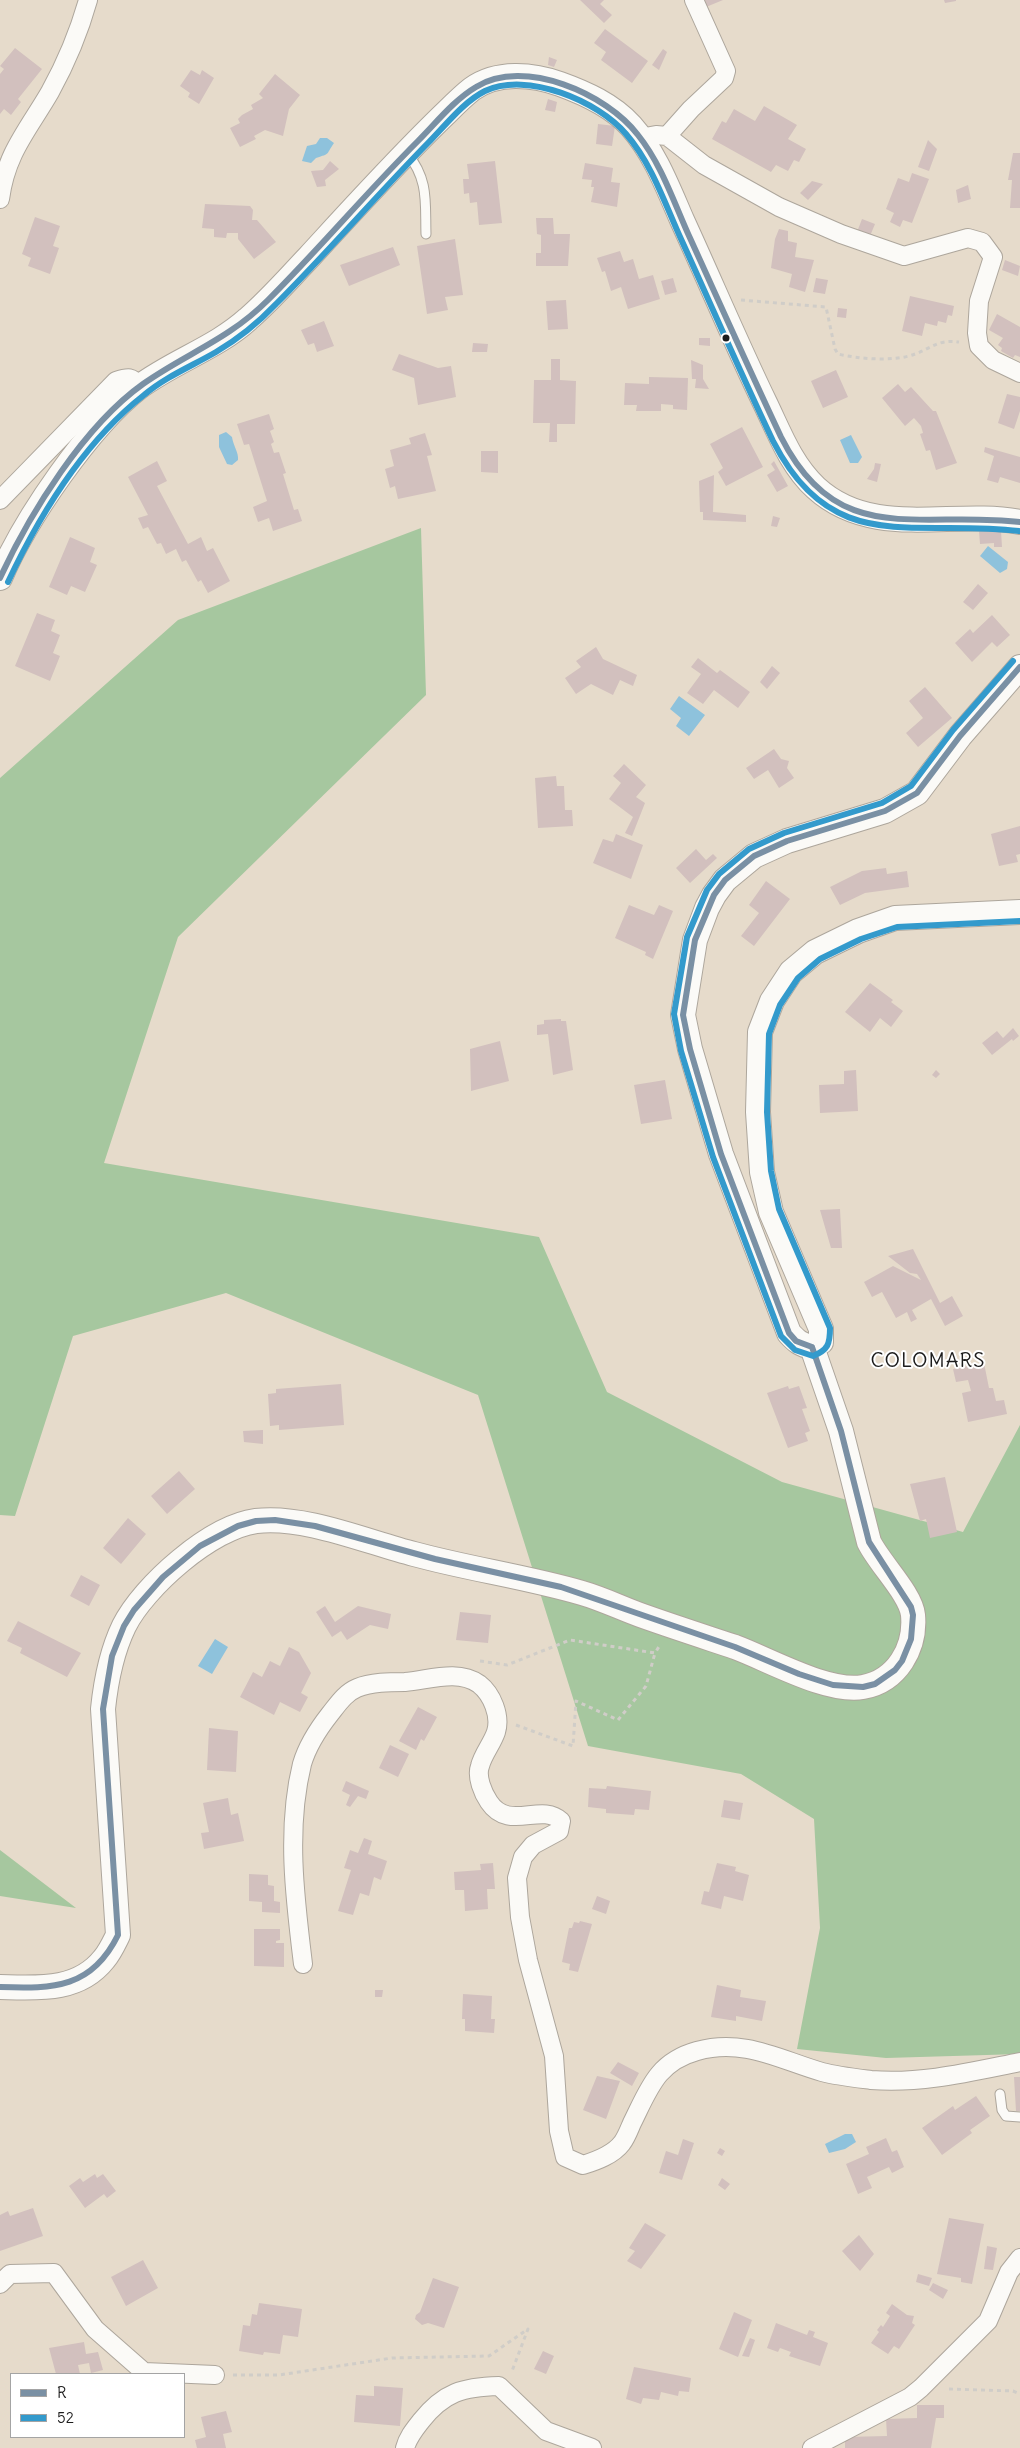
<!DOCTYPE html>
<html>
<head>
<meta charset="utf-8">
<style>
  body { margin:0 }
  #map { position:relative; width:1020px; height:2448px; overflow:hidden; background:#e6dbcb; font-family:Delius,sans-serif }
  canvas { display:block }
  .legend { position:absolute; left:10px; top:2373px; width:175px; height:65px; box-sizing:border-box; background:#fff; border:1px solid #a4a4a4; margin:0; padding:6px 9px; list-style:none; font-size:15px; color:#1c1c1c }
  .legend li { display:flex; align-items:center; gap:10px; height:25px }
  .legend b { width:25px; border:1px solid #a4a4a4 }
</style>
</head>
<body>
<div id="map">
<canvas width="1020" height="2448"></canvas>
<ul class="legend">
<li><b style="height:6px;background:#7a90a4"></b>R</li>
<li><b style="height:6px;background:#339acc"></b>52</li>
</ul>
</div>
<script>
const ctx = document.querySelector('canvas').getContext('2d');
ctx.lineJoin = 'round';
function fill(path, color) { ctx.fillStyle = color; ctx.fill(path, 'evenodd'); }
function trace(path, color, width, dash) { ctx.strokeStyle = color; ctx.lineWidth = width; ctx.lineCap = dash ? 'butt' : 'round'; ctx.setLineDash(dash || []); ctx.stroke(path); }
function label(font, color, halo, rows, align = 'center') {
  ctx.font = font + ' Delius,sans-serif'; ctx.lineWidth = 4; ctx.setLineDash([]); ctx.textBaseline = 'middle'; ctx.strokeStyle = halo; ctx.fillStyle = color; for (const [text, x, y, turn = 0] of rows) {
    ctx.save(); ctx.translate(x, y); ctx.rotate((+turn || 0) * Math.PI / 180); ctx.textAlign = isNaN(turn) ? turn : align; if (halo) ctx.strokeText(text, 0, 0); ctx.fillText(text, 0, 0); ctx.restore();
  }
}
const forest = new Path2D(`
  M421,528L426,695L178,937L104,1163L539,1237L607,1392L782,1482L963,1532L1020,1425V2054L886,2058L797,2049L820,1928L814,1819L741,1774L588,1746L478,1395L226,1293L73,1336L15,1516L0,1515V778L178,620Z
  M0,1850L76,1908L0,1896Z`);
const water = new Path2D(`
  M320,138H327L334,143C325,156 331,153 316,158L311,163L302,161L307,146L316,144Z
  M226,432L232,437C233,445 239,453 238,460L232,465L227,464L219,447V435Z
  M851,435L862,457L858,463H850L840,440Z
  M988,546L1008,562L1007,569L1000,573L980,556Z
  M679,696L705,715L689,736L676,726L681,718L670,709Z
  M215,1639L228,1647L212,1674L198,1666Z
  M845,2134H852L856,2142L845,2149L829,2153L825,2144Z`);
const building = new Path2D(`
  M580,0H604L600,4L612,15L604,23Z
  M703,0H723L706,7Z
  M944,0H956V1L945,3Z
  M605,29L648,61L632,83L601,60L606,52L594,43Z
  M15,48L42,69L18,99L21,102L11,115L4,109L0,114V74L4,69L0,66Z
  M663,49L667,52L659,70L652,65Z
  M549,57L557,60L554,67L548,65Z
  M191,70L200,75L202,70L214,78L199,104L188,97L190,93L180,86Z
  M275,74L300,95L289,109L283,136L265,130L254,136L256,139L240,147L230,128L240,123L238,119L242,115L253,109L251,105L263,98L259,94Z
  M548,99L557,102L555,112L545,110Z
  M764,106L797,125L788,139L806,149L799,162L794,160L788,171L776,165L771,172L712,139L722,121L726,123L734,109L755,121Z
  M598,124L615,126L612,146L596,144Z
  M928,140L937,149L929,171L918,167Z
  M1013,153H1020V208H1010L1012,180H1008Z
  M330,161L339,169L325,180L326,186L317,187L311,171L323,170Z
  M495,161L502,223L479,225L477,202L470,203L469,193L464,194L463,179H469L467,164Z
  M585,163L613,168L611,182L620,183L617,207L591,202L594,187H591L592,180L582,179Z
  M912,173L929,179L912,223L903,220L900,227L890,222L894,213L886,209L898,178L909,182Z
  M812,181L823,184L808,200L800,193Z
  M968,185L971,199L958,203L956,190Z
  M205,204L250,206L253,210L252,220H257L276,242L254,259L238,239V233H227L226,238L214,237V229L202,228Z
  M35,217L60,226L53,246L59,248L50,274L28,266L31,258L22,254Z
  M536,218H553L554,234H570L568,266H536V253H541V235L537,234Z
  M862,219L875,224L870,236L857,232Z
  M779,229L788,231V241L797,243L795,257L814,260L805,292L789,287L792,274L771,268L775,239Z
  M455,239L463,295L445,297L448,310L427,314L417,246Z
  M393,247L400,265L349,286L340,265Z
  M620,251L624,262L633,259L639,279L653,275L660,299L628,309L621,287L611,291L605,271L602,272L597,258Z
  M1005,260L1020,266L1018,276L1002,270Z
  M673,278L677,292L665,295L661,281Z
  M816,278L828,280L825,294L813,292Z
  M910,296L954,306L952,316L948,315L946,323L938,321L937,326L925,323L922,336L902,331Z
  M566,300L568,329L548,330L546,301Z
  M838,308L847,309L846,318L837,317Z
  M997,314L1020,327V357L1015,355L1013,358L1001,351L1002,348L998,345L1003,338L989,330Z
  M324,321L334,346L317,352L314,343L308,345L301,330Z
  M699,338H710V346L699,345Z
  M473,343L488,344L487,352H472Z
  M399,354L438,368L451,366L456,397L418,405L414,378L392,370Z
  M551,359H560V380L576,381L575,424H557V442H549L550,423H533L534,380H551Z
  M691,360L703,365V379L709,389L695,388L696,379H692Z
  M836,370L848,397L823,408L811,381Z
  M649,377L688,378L687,410L673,409V405L661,404V411H636L637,405H624L625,383L649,384Z
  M898,384L905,392L911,387L933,411H936L957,463L936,470L930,450L926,451L920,434L923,433L921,426L914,418L905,426L882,398Z
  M1007,394L1020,397V411L1014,429L998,423Z
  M269,414L274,429L270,431L274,442L271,444L274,453L279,452L286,473L283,474L294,510L298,509L302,521L273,531L269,518L258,522L253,507L267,501L249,444L244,445L237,424Z
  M742,427L763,467L726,486L718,472L723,468L710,444Z
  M425,433L432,455L427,456L436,491L398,499L395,486L390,488L385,469L394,466L390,450L411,444L409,438Z
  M985,447L1020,457V483L1000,477L998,483L987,480L994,456L984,452Z
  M481,451H498V473L481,472Z
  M157,461L167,481L157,486L188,544L201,537L207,551L213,548L230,581L208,593L201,580L198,582L186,560L182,562L176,549L166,554L161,543L157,544L148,527L143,529L138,518L148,515L128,477Z
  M774,461L788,486L777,492L767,475L775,470L771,464Z
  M875,463L881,464L877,482L867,479L874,469Z
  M714,475L713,512L746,515V522L703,520V512H700L699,481Z
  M773,516L780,518L777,527L771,526Z
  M979,531H1001L1002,547H994V543L980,544Z
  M70,537L95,548L90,562L97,565L85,592L71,586L67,595L49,587Z
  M978,584L988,593L973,610L963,602Z
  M37,613L55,620L51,631L60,635L53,653L60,656L50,681L15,666Z
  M992,615L1010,635L997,647L992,642L972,662L955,643L970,629L973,633Z
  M596,647L603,659L637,675L633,686L620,680L613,695L591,684L576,694L565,678L581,667L576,661Z
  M698,658L717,673L720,670L750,692L738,708L714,690L703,704L687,693L701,674L691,667Z
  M772,666L780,673L767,689L760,682Z
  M925,687L952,718L918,747L906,733L923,718L909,701Z
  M774,749L781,759L789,761L787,768L794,778L779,788L768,770L754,779L746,768Z
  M624,764L646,785L636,797L645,803L632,836L625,833L633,817L609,799L621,783L613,776Z
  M556,776L557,786H564L565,810H572L573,826L538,828L535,778Z
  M1020,826V854L1016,855L1018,862L999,866L991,834Z
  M616,834L643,845L631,879L593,863L603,839L613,842Z
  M696,849L706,860L713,854L717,858L690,883L676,868Z
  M886,868L887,874L907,871L909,887L865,893L840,905L830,887L862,871Z
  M766,881L790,899L754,946L741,936L759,913L749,905Z
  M629,905L654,915L659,905L673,911L653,959L645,955L646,952L615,938Z
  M870,983L893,1000L891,1002L903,1011L891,1027L880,1018L870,1032L845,1012Z
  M561,1019V1021H566L573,1070L553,1075L548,1034L537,1035V1025L544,1024V1020Z
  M1013,1028L1019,1036L1013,1041L1012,1039L992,1055L982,1043L997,1031L1003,1038Z
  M500,1041L509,1081L471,1091L470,1049Z
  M856,1070L858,1111L820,1113L819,1085L844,1084V1071Z
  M936,1070L940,1074L936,1078L932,1075Z
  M665,1080L672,1119L641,1124L634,1085Z
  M840,1209L842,1248H831L820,1210Z
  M913,1249L940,1303L952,1296L963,1316L945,1326L931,1299L912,1310L917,1319L911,1322L907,1312L896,1318L882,1292L872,1297L864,1282L893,1266L921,1280L917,1274L910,1273L888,1256Z
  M984,1363L989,1388H993L996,1401L1004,1400L1007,1414L968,1422L962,1393L971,1391L968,1380L956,1382L953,1369Z
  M341,1384L344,1425L279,1430V1425L270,1426L268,1394L276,1393V1389Z
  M788,1386L789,1389L799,1386L807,1408L802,1409L810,1431L805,1433L808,1441L788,1448L767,1393Z
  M263,1430V1444L244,1442L243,1431Z
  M179,1471L195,1489L167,1514L151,1496Z
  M945,1477L957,1532L930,1538L926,1519L920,1521L910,1484Z
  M128,1518L146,1534L121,1564L103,1548Z
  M81,1575L100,1585L89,1606L70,1596Z
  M325,1606L335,1622L358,1606L391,1614L388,1629L370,1625L347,1640L341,1631L332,1637L316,1612Z
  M460,1612L491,1615L488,1643L456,1640Z
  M18,1621L81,1653L67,1677L20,1653L22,1648L7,1641Z
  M289,1647L299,1652L311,1673L301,1693L308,1697L300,1712L280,1702L274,1715L240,1697L253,1672L262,1677L270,1661L280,1666Z
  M418,1707L437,1717L424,1741L421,1739L416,1750L399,1741Z
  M209,1728L238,1731L236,1772L207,1770Z
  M390,1745L409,1754L398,1777L379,1768Z
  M346,1781L369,1791L366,1799L358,1796L350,1807L346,1805L350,1795L342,1791Z
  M607,1786L651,1791L649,1810L635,1809L634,1815L606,1813V1809L588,1807L589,1788L606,1789Z
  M228,1798L231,1815L238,1813L244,1841L204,1849L201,1833L209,1832L203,1803Z
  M724,1800L743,1803L740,1820L721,1817Z
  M364,1838L372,1841L368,1854L387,1861L381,1880L374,1877L369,1896L360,1893L353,1915L338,1911L351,1870L344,1868L350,1850L358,1853Z
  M493,1863L495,1889H487L488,1909L465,1911L464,1890H455L454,1872L481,1870L480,1864Z
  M717,1863L736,1867L735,1871L749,1875L743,1901L724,1896L721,1909L701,1904L704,1891L709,1892Z
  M249,1874L268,1875V1885L274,1886V1901L280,1902V1913L262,1912V1902L249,1901Z
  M597,1896L610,1901L606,1914L592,1909Z
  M580,1921L592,1924L578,1972L569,1970L570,1964L562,1962L569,1928H572L574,1922L579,1923Z
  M254,1929H280V1940L276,1941V1943H284V1967L254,1966Z
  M717,1985L741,1990L740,1997L766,2001L762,2021L736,2016V2021L711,2017Z
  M375,1990H383L382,1997H375Z
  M463,1994L492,1996L491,2019H495L494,2033L465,2031V2019H462Z
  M618,2062L639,2073L632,2086L610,2073Z
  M597,2076L620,2081L606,2119L583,2110Z
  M1014,2077H1020V2111H1016Z
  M976,2096L990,2116L970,2130L972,2133L942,2155L922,2128L953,2106L955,2110Z
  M886,2138L892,2152L897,2150L904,2167L892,2173L889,2167L867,2177L872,2188L858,2194L846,2164L869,2154L866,2147Z
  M683,2139L694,2143L682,2180L659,2173L666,2151L678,2155Z
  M720,2148L725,2151L722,2156L717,2153Z
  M95,2174L97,2178L103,2174L116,2191L107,2198L104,2194L85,2208L69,2186L80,2178L83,2182Z
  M722,2178L730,2184L725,2190L718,2185Z
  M33,2208L43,2236L0,2251V2215L8,2211L10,2216Z
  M949,2218L984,2224L972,2284L961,2282V2278L937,2274Z
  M645,2223L666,2235L641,2269L627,2261L635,2251L629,2248Z
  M859,2235L874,2254L860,2271L842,2251Z
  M987,2246L997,2248L993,2270L984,2269Z
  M143,2260L158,2288L126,2306L111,2277Z
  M918,2274L932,2278L929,2286L916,2282Z
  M433,2278L459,2287L444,2328L428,2323L422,2325L415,2319L416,2315L420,2312Z
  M933,2283L948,2290L943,2299L929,2290Z
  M259,2303L302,2309L298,2337L283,2335L280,2354L264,2352L263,2355L239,2351L243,2325L250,2326L252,2314L257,2315Z
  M892,2304L907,2315L914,2316L912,2323L915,2325L899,2349L894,2346L888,2354L871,2343L879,2332L877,2330L881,2325L883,2327L890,2316L886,2313Z
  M734,2312L752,2320L738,2357L719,2349Z
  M776,2323L807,2335L809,2330L815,2332L813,2337L828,2343L820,2366L789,2356L791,2352L780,2348L778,2352L767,2348Z
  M750,2338L755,2340L749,2357L742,2356Z
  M84,2342L86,2354L98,2352L103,2370L91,2373L89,2363L78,2365L80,2374H56L49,2348Z
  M543,2351L554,2356L546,2374L534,2369Z
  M634,2367L691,2378L689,2392L679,2391L678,2396L661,2392L659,2400L643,2398L641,2404L626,2399Z
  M374,2386L403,2388L400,2426L354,2422L356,2395L374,2396Z
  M917,2405H944V2418H936L931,2448H845V2437L887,2436L886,2419L917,2418Z
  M226,2411L232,2432L223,2434L226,2448H197L195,2440L206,2437L201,2417Z`);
const path = new Path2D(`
  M741,300L826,307L835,349L838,354C859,359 895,362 915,354C932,348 938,339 959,342
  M480,1661L507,1665L570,1640L655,1653L660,1645
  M516,1725L573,1746L576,1701L618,1720L646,1686L655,1653
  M233,2375H279L392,2358L489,2356L528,2329L512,2371
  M949,2389L1013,2391L1020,2394`);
const lane = new Path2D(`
  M407,153C429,180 425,202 426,234
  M1000,2094L1002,2110L1006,2116L1020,2117`);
const street = new Path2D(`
  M667,136L691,109L724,78L726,71L694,0
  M640,138L656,135L667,136L704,165L779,207L841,234L904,256L968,238L982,242L993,257L979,301L977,333L979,346L993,360L1020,373
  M0,199C6,153 28,130 50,92C66,63 79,32 88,0
  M0,500L116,381C128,377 132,376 140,387
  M303,1964C295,1899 286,1829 302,1764C307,1747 319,1728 330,1714C338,1704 345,1693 357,1688C371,1682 390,1682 405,1682C429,1680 458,1669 479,1684C492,1694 501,1716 496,1732C492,1744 483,1754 480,1766C476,1777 483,1793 489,1802C509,1832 541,1802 561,1821L559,1831L533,1845L523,1857L517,1878L520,1917L528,1960L554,2056L559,2131L565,2157L583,2165C596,2161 613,2155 622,2143C626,2138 629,2130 632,2123C649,2089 657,2062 697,2051C744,2038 780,2060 822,2072C837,2076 855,2078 871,2080C922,2084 970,2072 1020,2062
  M0,2284L10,2274L54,2273L95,2329L144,2372L215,2375
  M405,2448C408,2437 414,2430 421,2421C444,2392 463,2387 499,2386L546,2431L592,2448
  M812,2448L910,2397L921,2388L988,2321L1009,2272L1020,2258`);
const secondary = new Path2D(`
  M0,578C25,519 89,426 139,387C174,361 216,348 248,319C270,300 289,278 309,257C354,208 399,158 447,112C455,104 463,96 472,89C497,71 532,74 560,84C585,93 612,105 631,126C655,153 668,188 682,220C710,281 736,343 765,403C779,432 791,465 816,488C873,540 952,509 1020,522
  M1020,667L960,736L917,793L885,811L787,841L754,856L725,880L714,895L707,908L695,940L683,1015L690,1049L721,1154L789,1333C796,1341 801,1345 812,1347L821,1342V1329L771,1212L762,1172L758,1112L760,1032L772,1001L791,972L815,952L858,931L895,918L1020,912
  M0,1987C37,1988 78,1992 104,1959C110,1952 114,1943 118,1935L103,1709C106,1680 111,1653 124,1626C144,1586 211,1527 256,1521C304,1515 367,1542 414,1554C469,1569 527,1577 582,1593C603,1599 623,1609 643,1616C674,1627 705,1637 735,1647C770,1660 827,1693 863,1687C897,1681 916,1648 913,1615C911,1594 879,1563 869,1542L841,1431L812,1347`);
const bus1 = new Path2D(`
  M0,578C30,513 84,426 143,384C187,353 228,340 268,300C320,248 367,192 418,141C436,123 454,100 476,87C524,57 607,94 638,135C662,165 674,203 690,238C720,304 750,371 781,437C838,550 918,510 1020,522
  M812,1347L796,1341L789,1333L721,1154L690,1049L683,1015L695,940L714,895L725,880L754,856L787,841L885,811L917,793L960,736L1020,667
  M0,1987C54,1989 92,1988 118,1935L103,1709L112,1656L124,1626L134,1610L163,1577L200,1546L238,1526L256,1521L275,1520L315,1526L435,1559L561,1587L735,1647L799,1674L833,1685L863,1687L875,1684L895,1670L902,1661L911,1639L913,1615L911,1607L869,1542L841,1431L812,1347`);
const bus2 = new Path2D(`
  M8,582C40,514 84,442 144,395C165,377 192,366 216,352C238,339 258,323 276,304C328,252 376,196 428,143C445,126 463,102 485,91C527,71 598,101 626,134C652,164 665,204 681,239C712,307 741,374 773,441C833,558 913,518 1019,531
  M1013,661L953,730L911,786L882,803L784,833L749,849L719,874L707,890L687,937L674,1014L681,1051L713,1157L781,1336L795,1350L813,1356C828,1350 830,1344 830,1328L779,1209L771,1171L767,1112L769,1034L780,1005L798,978L820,959L861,939L897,927L1020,921`);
const markers = [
  [726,338,4.5,"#1c1c1c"]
];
const quarterNames = [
  ["COLOMARS",928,1361]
];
fill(forest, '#a6c79f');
fill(water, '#8ec2dc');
fill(building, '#d2c0be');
trace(lane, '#ada69c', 11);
trace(street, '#ada69c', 20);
trace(secondary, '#ada69c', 26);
trace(path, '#d0cdc8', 3, [4, 4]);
trace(lane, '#fbfaf7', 9);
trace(street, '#fbfaf7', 18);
trace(secondary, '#fbfaf7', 24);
trace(bus1, '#7a90a4', 6);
trace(bus2, '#339acc', 6);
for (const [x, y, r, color] of markers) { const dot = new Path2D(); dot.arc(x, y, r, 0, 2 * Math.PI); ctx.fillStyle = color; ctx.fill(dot); trace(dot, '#fff', 2); }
ctx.letterSpacing = '1px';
label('20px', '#1c1c1c', '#fff', quarterNames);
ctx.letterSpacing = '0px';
</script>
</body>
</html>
